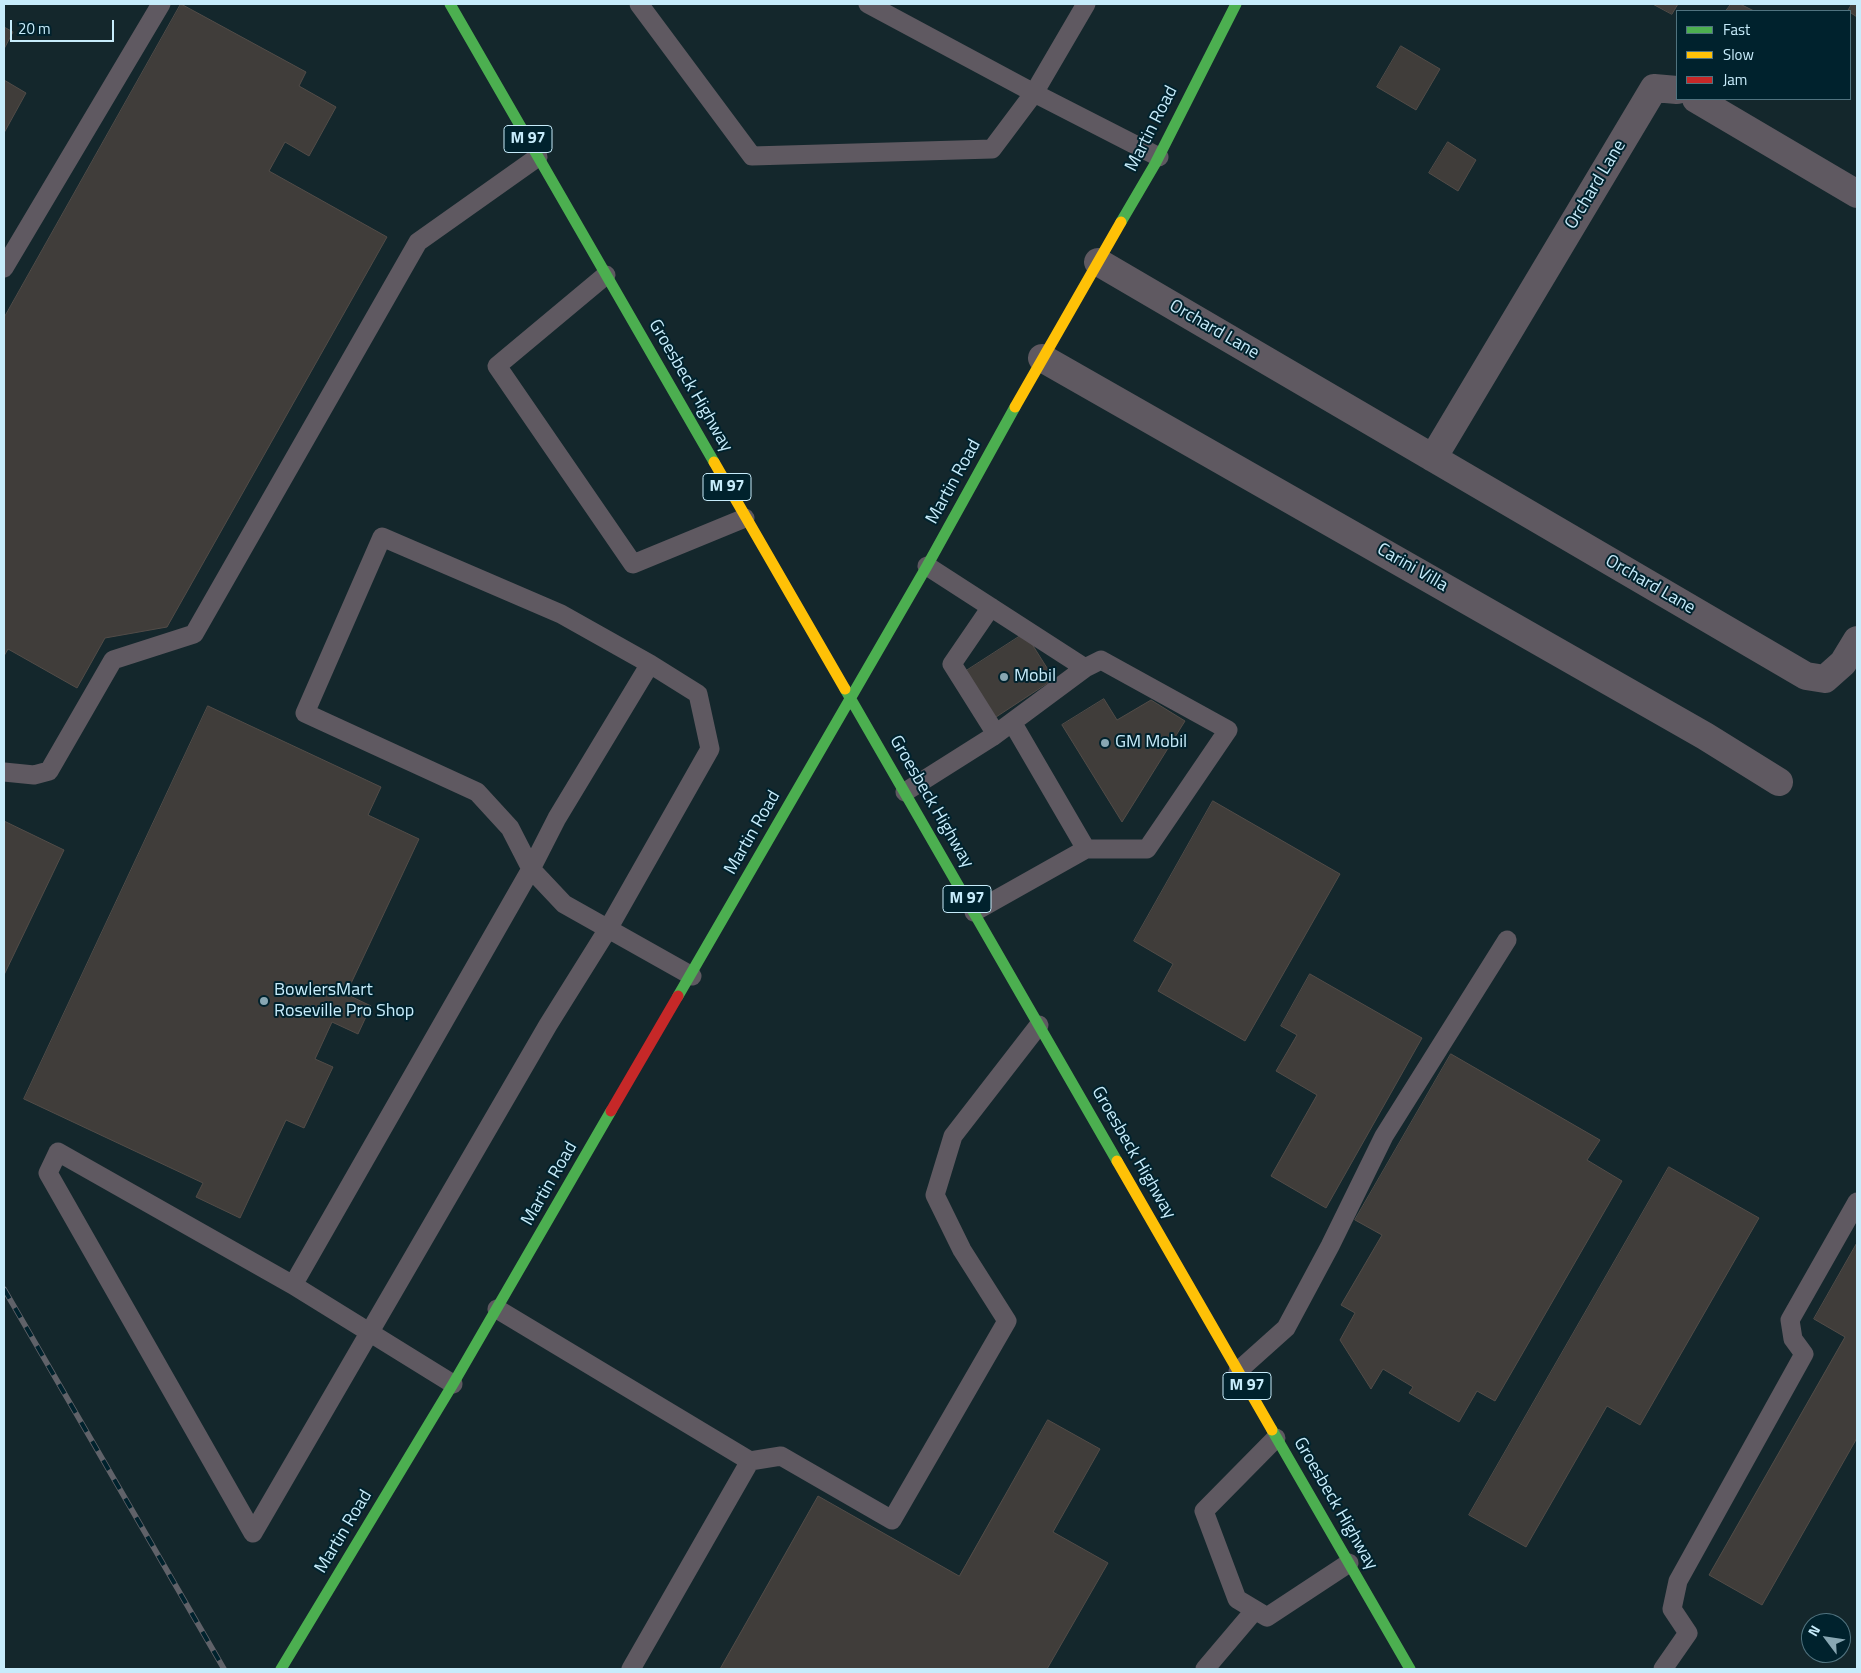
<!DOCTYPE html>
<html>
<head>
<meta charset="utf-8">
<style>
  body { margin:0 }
  #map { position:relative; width:1861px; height:1673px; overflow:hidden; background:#14272c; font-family:"Titillium Web",sans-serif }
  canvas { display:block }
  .frame { position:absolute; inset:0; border:5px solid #c7ecfb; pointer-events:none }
  .legend { position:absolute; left:1676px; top:10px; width:175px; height:90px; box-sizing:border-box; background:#00222d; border:1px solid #50737f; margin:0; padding:6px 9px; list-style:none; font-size:15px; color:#c7ecfb }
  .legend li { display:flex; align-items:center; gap:10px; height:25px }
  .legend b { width:25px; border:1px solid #50737f }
  .north { position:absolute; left:1801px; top:1613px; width:50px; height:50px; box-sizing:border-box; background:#00222d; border:1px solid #50737f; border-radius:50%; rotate:301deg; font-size:14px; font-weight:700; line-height:20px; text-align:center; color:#c7ecfb }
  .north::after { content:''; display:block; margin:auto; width:18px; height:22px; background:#88a7b3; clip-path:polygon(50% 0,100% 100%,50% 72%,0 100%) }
  .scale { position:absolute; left:10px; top:20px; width:104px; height:22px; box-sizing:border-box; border:2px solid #c7ecfb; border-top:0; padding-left:6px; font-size:15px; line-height:18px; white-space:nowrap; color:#c7ecfb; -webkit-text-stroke:4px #00222d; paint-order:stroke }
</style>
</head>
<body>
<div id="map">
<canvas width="1861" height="1673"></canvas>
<div class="frame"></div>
<ul class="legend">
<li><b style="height:6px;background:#4caf50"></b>Fast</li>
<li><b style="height:6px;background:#ffc107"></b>Slow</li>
<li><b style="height:6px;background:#c62828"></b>Jam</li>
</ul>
<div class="north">N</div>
<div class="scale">20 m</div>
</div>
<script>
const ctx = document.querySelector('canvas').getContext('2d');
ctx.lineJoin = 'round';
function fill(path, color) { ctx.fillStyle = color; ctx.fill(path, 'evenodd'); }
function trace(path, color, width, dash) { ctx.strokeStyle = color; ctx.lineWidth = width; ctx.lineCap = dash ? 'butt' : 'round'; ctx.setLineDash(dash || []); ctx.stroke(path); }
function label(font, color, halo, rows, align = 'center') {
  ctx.font = font + ' "Titillium Web",sans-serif'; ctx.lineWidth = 4; ctx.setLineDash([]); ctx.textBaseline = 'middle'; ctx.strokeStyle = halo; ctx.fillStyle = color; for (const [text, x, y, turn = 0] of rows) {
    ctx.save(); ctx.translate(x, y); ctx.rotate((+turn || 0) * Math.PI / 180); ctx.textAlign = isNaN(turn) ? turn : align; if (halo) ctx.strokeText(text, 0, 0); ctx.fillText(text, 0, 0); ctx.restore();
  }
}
const building = new Path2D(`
  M181,4L306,72L299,86L336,107L309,156L285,142L269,171L387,237L167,627L105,638L77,688L8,649L4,656V318Z
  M1653,4H1678L1672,14Z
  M1731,4H1740L1754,11H1726Z
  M1852,4H1857V17L1848,11Z
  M4,27L13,32L4,49Z
  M1401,46L1440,69L1416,110L1377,87Z
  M4,80L26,93L4,133Z
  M1448,142L1476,160L1458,191L1429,173Z
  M1025,633L1054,679L993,719L963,673Z
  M1104,699L1117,720L1151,700L1185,721L1122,822L1062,725Z
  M208,706L381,787L368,815L419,839L346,994L371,1006L358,1034L332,1022L315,1059L333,1067L304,1128L286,1120L240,1218L196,1197L203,1183L24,1099Z
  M1213,801L1340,874L1245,1041L1158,991L1173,964L1134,941Z
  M4,821L64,850L4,975Z
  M1310,974L1422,1038L1326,1208L1271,1176L1317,1095L1276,1071L1297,1035L1281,1026Z
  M1451,1054L1600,1140L1587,1160L1622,1181L1495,1401L1477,1391L1459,1422L1409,1393L1413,1387L1383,1369L1371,1389L1340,1340L1355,1313L1341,1305L1382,1235L1355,1220Z
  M1669,1167L1759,1218L1640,1425L1607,1406L1526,1547L1469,1515Z
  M1857,1243V1438L1762,1605L1709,1575L1845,1337L1814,1319Z
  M1048,1420L1100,1449L1053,1532L1108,1563L1047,1669H720L818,1496L959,1576Z`);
const lane = new Path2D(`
  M639,4L752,156L992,149L1034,93L1086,4
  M868,4L1034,93L1159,157
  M4,268L161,4
  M606,275L497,366L633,564L745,518
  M991,607L952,664L996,734
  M1085,668L1101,660L1228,730L1147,849H1086
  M4,772L34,775L49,771L113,660L194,634L418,242L538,157
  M905,792L992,737L1085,668L927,566
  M974,912L1086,849L1012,722
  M293,1285L58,1152L48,1173L253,1533L548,1025L608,929L710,749L698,694L650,664
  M497,1309L750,1461L631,1669
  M1238,1371L1286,1328L1330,1246L1384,1136L1507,940
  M453,1384L293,1285L531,869L557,818L650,664L561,614L382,537L305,713L477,792L510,828L531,869L564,904L692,976
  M1276,1438L1204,1511L1237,1599L1267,1617L1349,1563
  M750,1461L781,1456L892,1520L1007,1321L962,1250L935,1195L953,1136L1039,1025
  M1205,1669L1255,1610
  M1663,1669L1688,1633L1672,1609L1678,1581L1804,1354L1793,1339L1790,1320L1857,1202`);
const street = new Path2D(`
  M1696,99L1857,194
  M1098,262L1806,676L1825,679L1843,663L1857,640
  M1042,358L1705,736L1779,782
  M1433,458L1654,88L1677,90`);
const fast = new Path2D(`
  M450,4L714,462
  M1121,222L1155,164L1236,4
  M845,689L1117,1161
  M678,996L927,566L1015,407
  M1272,1430L1410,1669
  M281,1669L453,1384L611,1111`);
const slow = new Path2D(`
  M1015,407L1121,222
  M714,462L845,689
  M1117,1161L1272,1430`);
const jam = new Path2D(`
  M611,1111L678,996`);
const rail = new Path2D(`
  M4,1289L224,1669`);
const markers = [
  [1004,677,5,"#88a7b3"],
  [1105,743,5,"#88a7b3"],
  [264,1001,5,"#88a7b3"]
];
const shields = [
  [528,139,48],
  [727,487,48],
  [967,899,48],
  [1247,1386,48]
];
const shieldNames = [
  ["M 97",528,139],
  ["M 97",727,487],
  ["M 97",967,899],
  ["M 97",1247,1386]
];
const streetNames = [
  ["Martin Road",1152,129,-63],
  ["Orchard Lane",1596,185,-59],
  ["Orchard Lane",1214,330,30],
  ["Groesbeck Highway",690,386,60],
  ["Martin Road",954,482,-61],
  ["Carini Villa",1412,568,30],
  ["Orchard Lane",1650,585,30],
  ["Groesbeck Highway",931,802,60],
  ["Martin Road",753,833,-60],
  ["Groesbeck Highway",1133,1153,60],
  ["Martin Road",550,1184,-60],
  ["Groesbeck Highway",1335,1504,60],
  ["Martin Road",344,1532,-59]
];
const poiNames = [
  ["Mobil",1014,677],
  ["GM Mobil",1115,743],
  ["BowlersMart",274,991],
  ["Roseville Pro Shop",274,1012]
];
fill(building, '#403d3a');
trace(building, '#524c48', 1);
trace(lane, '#5f5961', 19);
trace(street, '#5f5961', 28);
trace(fast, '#4caf50', 11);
trace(slow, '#ffc107', 11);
trace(jam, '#c62828', 11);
trace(rail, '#606269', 5.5);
trace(rail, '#00222d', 4, [11]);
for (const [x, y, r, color] of markers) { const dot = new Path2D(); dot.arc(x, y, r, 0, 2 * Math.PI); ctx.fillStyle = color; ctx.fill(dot); trace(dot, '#00222d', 2); }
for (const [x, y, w] of shields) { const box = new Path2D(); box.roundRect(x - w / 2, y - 13.5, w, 27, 4); ctx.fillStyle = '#00222d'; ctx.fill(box); trace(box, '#c7ecfb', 1); }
label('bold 16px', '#c7ecfb', null, shieldNames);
label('18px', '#c7ecfb', '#00222d', streetNames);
label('18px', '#c7ecfb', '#00222d', poiNames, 'left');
</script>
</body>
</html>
